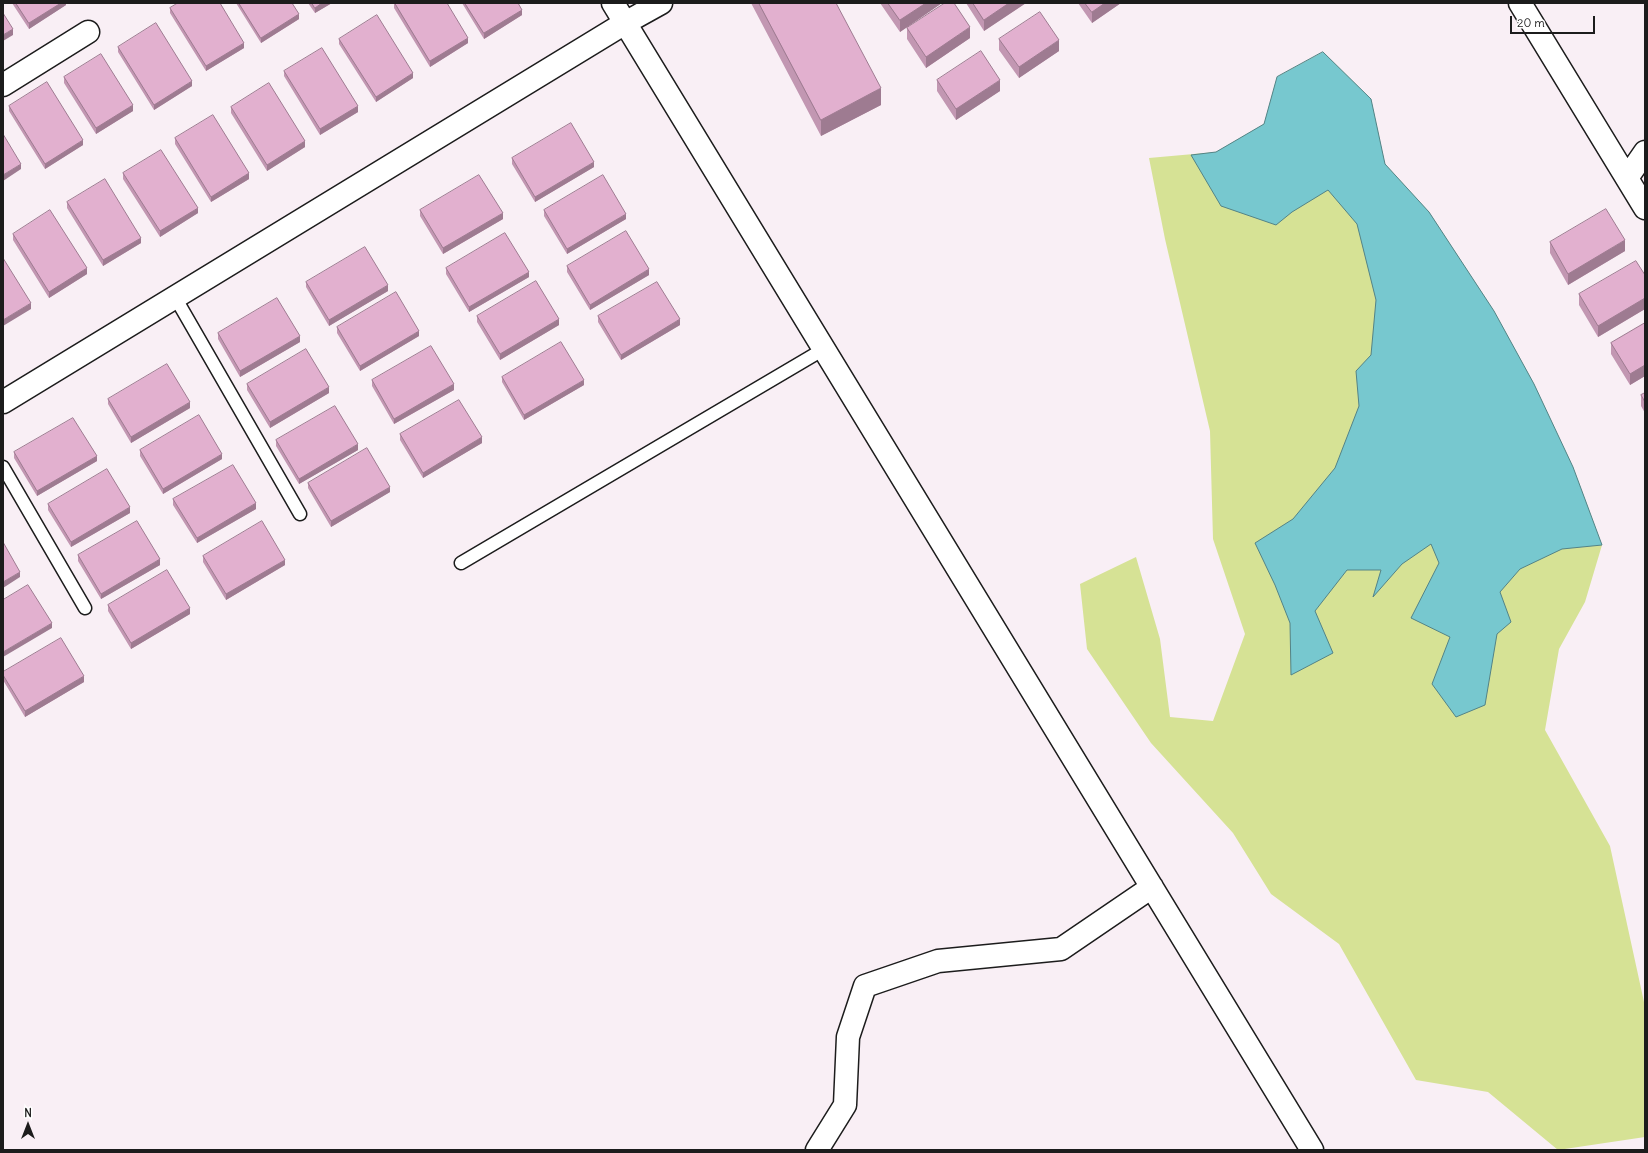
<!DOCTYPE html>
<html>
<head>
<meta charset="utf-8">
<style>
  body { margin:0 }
  #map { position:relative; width:1648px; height:1153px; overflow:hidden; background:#f9eff5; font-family:Delius,sans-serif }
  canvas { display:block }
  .frame { position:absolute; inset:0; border:4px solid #1c1c1c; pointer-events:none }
  .north { position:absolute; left:8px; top:1105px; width:40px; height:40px; -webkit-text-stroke:3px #fff; paint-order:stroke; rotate:0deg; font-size:11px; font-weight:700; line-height:16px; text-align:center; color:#1c1c1c }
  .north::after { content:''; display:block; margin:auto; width:14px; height:18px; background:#1c1c1c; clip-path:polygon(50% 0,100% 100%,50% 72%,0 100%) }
  .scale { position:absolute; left:1510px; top:16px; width:85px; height:18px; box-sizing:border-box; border:2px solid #1c1c1c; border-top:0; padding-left:5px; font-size:12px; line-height:14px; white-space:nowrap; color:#1c1c1c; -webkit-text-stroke:3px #fff; paint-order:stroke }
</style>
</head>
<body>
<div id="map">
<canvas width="1648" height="1153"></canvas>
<div class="frame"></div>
<div class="north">N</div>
<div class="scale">20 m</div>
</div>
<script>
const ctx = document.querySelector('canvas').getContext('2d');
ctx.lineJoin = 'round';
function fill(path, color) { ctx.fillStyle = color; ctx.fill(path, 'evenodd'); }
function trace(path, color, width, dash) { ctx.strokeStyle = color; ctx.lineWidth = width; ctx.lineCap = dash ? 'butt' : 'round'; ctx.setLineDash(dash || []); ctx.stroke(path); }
const green = new Path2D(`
  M1323,52L1371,99L1385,164L1429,212L1494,311L1534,384L1573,467L1602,545L1585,602L1559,649L1545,730L1610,846L1644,1002L1645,1137L1558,1150L1488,1092L1416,1080L1339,944L1271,894L1233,833L1151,743L1087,649L1080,584L1136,557L1160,639L1170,717L1213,721L1245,634L1213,539L1210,431L1165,239L1149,158L1216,152L1264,124L1277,77Z`);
const water = new Path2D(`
  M1323,52L1371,99L1385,164L1429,212L1494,311L1534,384L1573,467L1602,545L1562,549L1520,569L1500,592L1511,622L1497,634L1485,705L1456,717L1432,684L1450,637L1411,618L1439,563L1431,544L1402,564L1373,597L1381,570H1347L1315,611L1333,653L1291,675L1290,623L1275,585L1255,543L1293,519L1335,468L1359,406L1356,371L1371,355L1376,300L1357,224L1328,190L1292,212L1276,225L1221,206L1191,155L1216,152L1264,124L1277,77Z`);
const service = new Path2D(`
  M175,297L300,514
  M3,467L85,608
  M461,563L824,349`);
const minor = new Path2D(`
  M613,3L1312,1150
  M1520,3L1645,208
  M3,85L88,32
  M1627,178L1645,152
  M3,402L625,23L661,3
  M817,1150L845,1105L848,1037L865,986L938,961L1061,949L1152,887`);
const wall = new Path2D(`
  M12,3H66V5L29,29Z
  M236,3H292L299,19L261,43Z
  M308,3H332L315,13Z
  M394,3L468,43L430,67L394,8Z
  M462,3H518L522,15L484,39Z
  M751,3H836L881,105L821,136Z
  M880,3H942L900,32Z
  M966,3H1026L984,31Z
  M1078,3H1121L1092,23Z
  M170,8L244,48L206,71L170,13Z
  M907,28L970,38L926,68L907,39Z
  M339,39L413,78L376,102L339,44Z
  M999,39L1059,51L1019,78L999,50Z
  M118,47L192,86L154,110L118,52Z
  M284,71L358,112L320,135L284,76Z
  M64,77L133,111L96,134L64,83Z
  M937,80L1000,91L956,120L937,91Z
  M9,106L83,145L45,169L9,111Z
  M231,107L305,147L267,171L231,113Z
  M175,138L249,179L211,202L175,144Z
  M512,158L594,167L535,202L512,164Z
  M123,173L198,213L160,237L123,179Z
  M67,202L141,243L103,266L67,208Z
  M420,210L503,219L443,254L420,216Z
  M544,210L626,219L567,254L544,216Z
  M13,234L87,274L49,298L13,240Z
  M1550,242L1625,251L1568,285L1550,253Z
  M567,266L649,275L590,310L567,272Z
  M446,268L529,277L469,312L446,274Z
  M1645,275V309L1598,337L1579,305V294Z
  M306,282L388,291L329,326L306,287Z
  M477,316L559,325L500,360L477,322Z
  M598,316L680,325L621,360L598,322Z
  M1645,323V376L1630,385L1611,354V343Z
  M337,327L419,336L360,371L337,333Z
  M218,333L300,342L240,377L218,339Z
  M502,377L584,385L524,420L502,382Z
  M372,380L454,390L394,424L372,386Z
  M247,384L329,393L270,428L247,390Z
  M1645,393V413L1641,406V395Z
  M108,399L190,408L131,443L108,404Z
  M400,434L482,443L423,478L400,440Z
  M276,440L358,450L299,484L276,446Z
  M140,450L222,459L163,494L140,456Z
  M14,452L97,461L37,496L14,458Z
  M308,483L390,492L331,527L308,488Z
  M173,499L256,509L197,543L173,505Z
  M48,504L130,513L71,547L48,510Z
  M78,555L160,565L101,599L78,561Z
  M203,556L285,565L226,600L203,562Z
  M108,605L190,614L131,649L108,611Z
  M3,672L84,682L25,717L3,680Z`);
const shadedWall = new Path2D(`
  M61,3H66V5L29,29V23Z
  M322,3H332L315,13V8Z
  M926,3H942L900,32V20Z
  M1009,3H1026L984,31V20Z
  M1105,3H1121L1092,23V12Z
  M522,10V15L484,39V33Z
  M299,14V19L261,43V38Z
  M970,27V38L926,68V57Z
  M13,29V35L3,41V35Z
  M468,38V43L430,67V61Z
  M1059,40V51L1019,78V67Z
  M244,43V48L206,71V66Z
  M413,73V78L376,102V97Z
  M1000,80V91L956,120V109Z
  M192,81V86L154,110V105Z
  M881,88V105L821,136V120Z
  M133,105V111L96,134V128Z
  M358,106V112L320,135V129Z
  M83,140V145L45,169V164Z
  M305,141V147L267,171V165Z
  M594,162V167L535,202V197Z
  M21,164V169L3,181V175Z
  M249,173V179L211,202V197Z
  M198,208V213L160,237V231Z
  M503,213V219L443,254V248Z
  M626,214V219L567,254V249Z
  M141,238V243L103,266V260Z
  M1625,240V251L1568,285V274Z
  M87,268V274L49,298V292Z
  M649,269V275L590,310V305Z
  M529,272V277L469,312V307Z
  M388,285V291L329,326V320Z
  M1645,298V309L1598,337V326Z
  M31,303V309L3,326V320Z
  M559,319V325L500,360V354Z
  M680,319V325L621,360V355Z
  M419,331V336L360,371V366Z
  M300,336V342L240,377V371Z
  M1645,365V376L1630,385V374Z
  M584,380V385L524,420V415Z
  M454,384V390L394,424V419Z
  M329,387V393L270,428V422Z
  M190,402V408L131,443V437Z
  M482,437V443L423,478V473Z
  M358,444V450L299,484V479Z
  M222,454V459L163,494V489Z
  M97,456V461L37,496V491Z
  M390,487V492L331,527V521Z
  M256,503V509L197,543V538Z
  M130,507V513L71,547V542Z
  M160,559V565L101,599V594Z
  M285,560V565L226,600V594Z
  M20,572V577L3,588V582Z
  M190,608V614L131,649V643Z
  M52,623V628L3,657V652Z
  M84,676V682L25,717V711Z`);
const building = new Path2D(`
  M16,3H61L29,23Z
  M178,3H220L244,43L206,66L170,8Z
  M239,3H292L299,14L261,38Z
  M312,3H322L315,8Z
  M395,3H447L468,38L430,61Z
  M465,3H518L522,10L484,33Z
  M759,3H836L881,88L821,120Z
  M888,3H926L900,20Z
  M945,3H954L970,27L926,57L907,28Z
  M973,3H1009L984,20Z
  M1085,3H1105L1092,12Z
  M1040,12L1059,40L1019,67L999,39Z
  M3,13L13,29L3,35Z
  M377,15L413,73L376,97L339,39Z
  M156,23L192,81L154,105L118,47Z
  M322,48L358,106L320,129L284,71Z
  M981,51L1000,80L956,109L937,80Z
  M101,54L133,105L96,128L64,77Z
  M47,82L83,140L45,164L9,106Z
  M269,83L305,141L267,165L231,107Z
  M213,115L249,173L211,197L175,138Z
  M571,123L594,162L535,197L512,158Z
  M3,134L21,164L3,175Z
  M161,150L198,208L160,231L123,173Z
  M479,175L503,213L443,248L420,210Z
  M603,175L626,214L567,249L544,210Z
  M105,179L141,238L103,260L67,202Z
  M1606,209L1625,240L1568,274L1550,242Z
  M50,210L87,268L49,292L13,234Z
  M626,231L649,269L590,305L567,266Z
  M505,233L529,272L469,307L446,268Z
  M365,247L388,285L329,320L306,282Z
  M3,258L31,303L3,320Z
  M1636,261L1645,275V298L1598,326L1579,294Z
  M536,281L559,319L500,354L477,316Z
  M657,282L680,319L621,355L598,316Z
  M396,292L419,331L360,366L337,327Z
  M277,298L300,336L240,371L218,333Z
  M1645,323V365L1630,374L1611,343Z
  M561,342L584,380L524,415L502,377Z
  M431,346L454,384L394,419L372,380Z
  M306,349L329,387L270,422L247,384Z
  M167,364L190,402L131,437L108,399Z
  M1645,393V402L1641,395Z
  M459,400L482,437L423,473L400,434Z
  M335,406L358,444L299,479L276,440Z
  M199,415L222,454L163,489L140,450Z
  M73,418L97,456L37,491L14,452Z
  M367,448L390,487L331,521L308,483Z
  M233,465L256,503L197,538L173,499Z
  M107,469L130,507L71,542L48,504Z
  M137,521L160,559L101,594L78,555Z
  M262,521L285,560L226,594L203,556Z
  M3,542L20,572L3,582Z
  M167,570L190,608L131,643L108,605Z
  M28,585L52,623L3,652V600Z
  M61,638L84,676L25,711L3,675V672Z`);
fill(green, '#d6e295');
fill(water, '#77c8cf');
trace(water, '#538387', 1);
trace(service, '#1c1c1c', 15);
trace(minor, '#1c1c1c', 25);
trace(service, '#fff', 12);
trace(minor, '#fff', 22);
fill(wall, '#c297b2');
fill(shadedWall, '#9e7b91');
fill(building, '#e2b0cf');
trace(building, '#9e7b91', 1);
</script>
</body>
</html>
